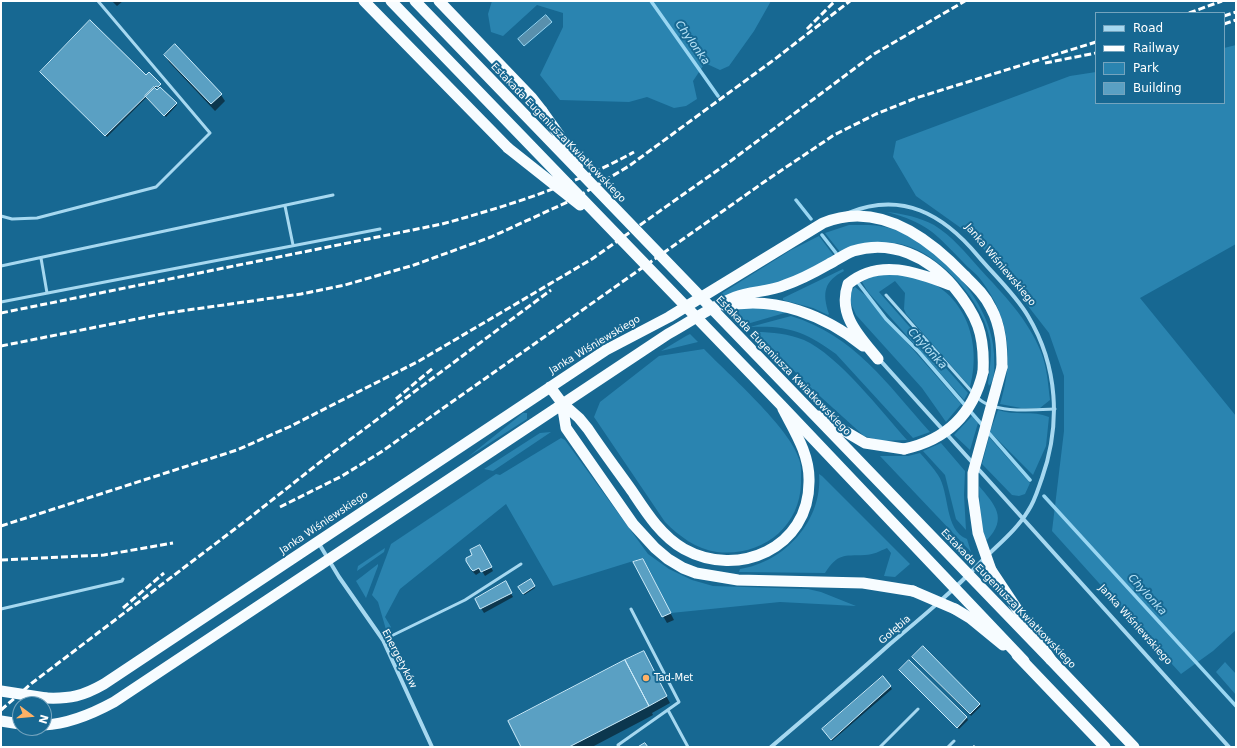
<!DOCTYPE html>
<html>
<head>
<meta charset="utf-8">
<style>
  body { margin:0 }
  #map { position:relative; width:1237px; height:748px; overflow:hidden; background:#176892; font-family:"DejaVu Sans",sans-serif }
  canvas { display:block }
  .frame { position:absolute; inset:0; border:2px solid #fff; pointer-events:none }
  .legend { position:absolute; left:1095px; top:12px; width:130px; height:92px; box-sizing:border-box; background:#176892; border:1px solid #74a4be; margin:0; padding:5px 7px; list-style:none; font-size:12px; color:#fff }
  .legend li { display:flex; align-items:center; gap:8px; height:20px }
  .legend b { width:20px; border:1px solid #74a4be }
  .north { position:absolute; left:12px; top:696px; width:40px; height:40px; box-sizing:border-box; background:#176892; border:1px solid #74a4be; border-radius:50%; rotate:106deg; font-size:11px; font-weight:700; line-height:16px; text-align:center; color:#fff }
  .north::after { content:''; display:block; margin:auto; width:14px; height:18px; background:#ffb165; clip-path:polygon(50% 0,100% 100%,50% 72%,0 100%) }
</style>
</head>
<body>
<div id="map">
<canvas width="1237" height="748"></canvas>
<div class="frame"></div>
<ul class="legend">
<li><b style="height:5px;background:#a6d8f0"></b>Road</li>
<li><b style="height:5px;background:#fff"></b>Railway</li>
<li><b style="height:11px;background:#2a84b0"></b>Park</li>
<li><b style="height:11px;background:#5aa0c3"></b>Building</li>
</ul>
<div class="north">N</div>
</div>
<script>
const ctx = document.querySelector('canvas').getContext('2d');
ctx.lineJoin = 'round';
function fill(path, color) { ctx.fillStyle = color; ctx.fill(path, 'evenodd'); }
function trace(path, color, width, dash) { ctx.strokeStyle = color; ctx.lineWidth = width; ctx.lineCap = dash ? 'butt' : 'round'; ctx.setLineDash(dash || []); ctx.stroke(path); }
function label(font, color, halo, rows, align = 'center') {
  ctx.font = font + ' "DejaVu Sans",sans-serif'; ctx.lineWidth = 4; ctx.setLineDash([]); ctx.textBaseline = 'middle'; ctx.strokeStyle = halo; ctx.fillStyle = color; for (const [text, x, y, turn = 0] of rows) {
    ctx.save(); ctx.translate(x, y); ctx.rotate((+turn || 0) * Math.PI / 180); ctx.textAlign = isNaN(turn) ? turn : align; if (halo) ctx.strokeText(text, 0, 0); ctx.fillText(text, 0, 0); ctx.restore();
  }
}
const green = new Path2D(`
  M492,1H771L754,31L729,66L720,70L707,64L703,66L693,81L697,99L686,106L674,108L647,97L629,102L560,100L540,75L563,27V13L537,5L503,36L491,32L488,14Z
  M1236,45V244L1140,298L1236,416V630L1213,651L1181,674L1052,531L1064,431V376L1049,333L975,238L916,196L893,157L896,141L1070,76L1096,72V103H1224V48Z
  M887,212C904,214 919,217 934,225C952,236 966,253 980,269C1003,294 1028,319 1041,352C1047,367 1048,383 1050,400L1040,408H1021L1000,404C1014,360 1010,318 981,280C976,273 968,268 962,261C934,232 927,223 887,212Z
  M849,225C862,225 876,224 889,228C937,241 993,303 994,354C994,363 996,379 989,386L988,383C990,368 992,354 990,340C984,301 935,247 894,243C876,241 858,248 840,252L825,233Z
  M819,236L834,256L788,281L723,299L719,295L791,250Z
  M843,269L844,271C824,281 822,293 829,314L828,315L813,308L783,300V298Z
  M875,274C884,274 894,273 903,274C960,281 984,336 970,387L906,314L904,309L905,293L895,281L879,292L968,393L964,400L868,292L862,282Z
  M855,287L865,295L961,404L946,422L922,388L856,315L849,299L852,290Z
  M748,307L788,312L747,324L734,311Z
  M791,316C855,336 887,384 930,432L913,438L836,354C806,332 788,325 750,327Z
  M756,332C772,332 789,334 804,340C838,355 881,411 907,440L881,441L864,436L812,389Z
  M690,334L698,342L661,351L686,336Z
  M704,349C728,374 790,428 799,459C802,467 801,474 801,483C800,528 761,557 717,552C696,549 679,536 665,522L594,417L600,402L659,356Z
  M998,410C1015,416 1033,410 1049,417L1046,446L1033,475L990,432Z
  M523,413H527V419L468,457Z
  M972,416L978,423L970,450L954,435Z
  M551,432L493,471L484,469L540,433Z
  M989,437L1030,483L1025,494L1019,496L1012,495L982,464Z
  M561,438L565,440L648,554L669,569L692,580L713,586L808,589L821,592L856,606L780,602L671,613L643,558L553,586L506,504L400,589L385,617L391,627L387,633L378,602L372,595L391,544L496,474L500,475Z
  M941,443L965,471L964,495L966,530L956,519L945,475L923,451Z
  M920,453C926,460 933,467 938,475C950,493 944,530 967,539L971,552L880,456H908Z
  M819,474L822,476L910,564L895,577L884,576L891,553L887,548C880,551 873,555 865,555C843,556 838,553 825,573L739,572L740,569C785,562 823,520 819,474Z
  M979,486C995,505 1008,518 987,540L984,538L980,514Z
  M385,548L384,552L357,571L358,566Z
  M378,564V566L366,598L356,581Z
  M1225,662L1236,674V695L1216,672Z`);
const water = new Path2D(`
  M546,15L552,22L524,46L518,39Z`);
const shadow = new Path2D(`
  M112,1H123L117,6Z
  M165,55L221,95L225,101L215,111L169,62Z
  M42,73L146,76L160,84V88L177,105L166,117L146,98L107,137ZM158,86L160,89L157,92L155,89Z
  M480,546L493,571L485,576L482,571L476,575L472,571L467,561L474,555Z
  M647,567L674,620L667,623L663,616Z
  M531,581L535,588L524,595L520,587Z
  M505,583L513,597L484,613L476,600Z
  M647,659L670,703L652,713L653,715L592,747H522Z
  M914,659L980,704L981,706L971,716Z
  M909,661L967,718L968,720L959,729L901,672Z
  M882,677L892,689L832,741L824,731Z`);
const stream = new Path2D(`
  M651,1L718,96
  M796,200L811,219
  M822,235L836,253
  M859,284L886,319L919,352L983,426
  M987,431L1030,480
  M1044,496L1236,706`);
const building = new Path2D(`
  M90,20L146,75L149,72L161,84L158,87L156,86L105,136L40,72Z
  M175,44L222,94L211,104L164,55Z
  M154,87L157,90L160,87L177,103L164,116L145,96Z
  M480,545L492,567L481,572L479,568L473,571L471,569L466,561V558L472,555L470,550Z
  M643,559L671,613L662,617L633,562Z
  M531,579L535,586L523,594L518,587Z
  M506,581L512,593L480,609L475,599Z
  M923,646L980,704L970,714L912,657Z
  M644,651L667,696L649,706L625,660Z
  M625,660L649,706L569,747H521L508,721Z
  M909,660L967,717L957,728L899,670Z
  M883,676L891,686L831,740L822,729Z
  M645,743L648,747H638Z`);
const service = new Path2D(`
  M285,206L293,245
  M1,216L12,219L37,218L156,187L210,133L98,1
  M41,258L47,293
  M1,266L333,195
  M886,295L973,393
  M1,302L380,229
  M977,397C992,414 1034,410 1055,409
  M1,609L122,581L123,579
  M383,640L465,600L521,564
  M668,710L688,747
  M619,747L618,745L679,702L631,609
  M880,747L918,709
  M948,747L954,741`);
const minor = new Path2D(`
  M879,359L1229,747
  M318,542L339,577L383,640L432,747
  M771,747C811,713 851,679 890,644C921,618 952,592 980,563C996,546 1016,531 1028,511C1035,501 1038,489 1042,478C1061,424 1058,366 1028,316C1015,294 994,275 978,256C943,214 902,191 848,213`);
const trunk = new Path2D(`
  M364,1L508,148
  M439,1L531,97L542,111
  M726,306C774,295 826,316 863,346
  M878,359C860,337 837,315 848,284C879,258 917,272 950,285
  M550,387L562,403L579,418L588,429C602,450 617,470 632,491C646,512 661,536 684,549C738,579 809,548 809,482C810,455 795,432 783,409
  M562,403L566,428L633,524L655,548L668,559L683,568L696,573L738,580L863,583L913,591
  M819,416L865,443L904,449
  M991,570L1051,660L1134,747
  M955,609L970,618L1003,645
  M1017,655L1105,747
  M46,698C70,699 83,696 104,684L606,350L669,317L823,223C878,200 928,237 964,275C974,285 985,295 991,308C1001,326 1002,347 1002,367
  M1,721L20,724
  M44,725C69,724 92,714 114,702L668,334C690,322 712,306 735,297C751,291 769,292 785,285C800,280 815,272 829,264C837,260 845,254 853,251C892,239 928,257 953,286C977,315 985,334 983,372`);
const rail = new Path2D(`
  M1189,13L1222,1
  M1224,16L1236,12
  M1224,24L1236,20
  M807,29L835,1
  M1045,63L1096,53
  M1,313L442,224C508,206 574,185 634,152
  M1,346L167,313L301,294L345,285L414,265L491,237L574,199L629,166L775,59L850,1
  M396,399L433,368
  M280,507L342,476L381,452L764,182L834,135L876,114L916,98L1096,42
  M1,526L237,450L289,427L419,361L592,259L732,160L874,54L965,1
  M1,560L104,555L173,543
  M123,608L164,573
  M1,710L32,683L248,519L324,459L551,290
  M974,747L975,746`);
const trunkBridge = new Path2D(`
  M391,1L781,405L1024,661
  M415,1L1051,660
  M542,111L579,163
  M508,148L580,205
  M904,449C946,440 973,414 983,372
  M991,570L978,533L973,497V473L1002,367
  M913,591L955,609
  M1,691L46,698`);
const markers = [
  [646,678,4,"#ffb165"]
];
const streetNames = [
  ["Estakada Eugeniusza Kwiatkowskiego",558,133,46],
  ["Janka Wiśniewskiego",1000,265,50],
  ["Janka Wiśniewskiego",595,345,-31],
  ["Estakada Eugeniusza Kwiatkowskiego",783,366,46],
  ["Janka Wiśniewskiego",324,523,-34],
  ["Estakada Eugeniusza Kwiatkowskiego",1008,599,46],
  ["Janka Wiśniewskiego",1135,625,48],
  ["Gołębia",895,630,-41],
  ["Energetyków",399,659,63]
];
const poiNames = [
  ["Tad-Met",654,678]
];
const waterNames = [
  ["Chylonka",692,43,55],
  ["Chylonka",927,349,47],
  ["Chylonka",1147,595,48]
];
fill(green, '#2a84b0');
fill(water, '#5990ad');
trace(water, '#99d6f2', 1);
fill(shadow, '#0007');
trace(stream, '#99d6f2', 3.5);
fill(building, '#5aa0c3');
trace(building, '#cdecfb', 1);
trace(service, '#a6d8f0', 3);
trace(minor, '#a6d8f0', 4);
trace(trunk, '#f7fcff', 11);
trace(rail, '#fff', 3, [7, 3]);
trace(trunkBridge, '#f7fcff', 11);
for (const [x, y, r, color] of markers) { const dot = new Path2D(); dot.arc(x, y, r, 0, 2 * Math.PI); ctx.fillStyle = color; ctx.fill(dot); trace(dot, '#176892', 1.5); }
label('10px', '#fff', '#176892', streetNames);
label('10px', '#fff', '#176892', poiNames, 'left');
label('italic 11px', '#bae4f8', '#176892', waterNames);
</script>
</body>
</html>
